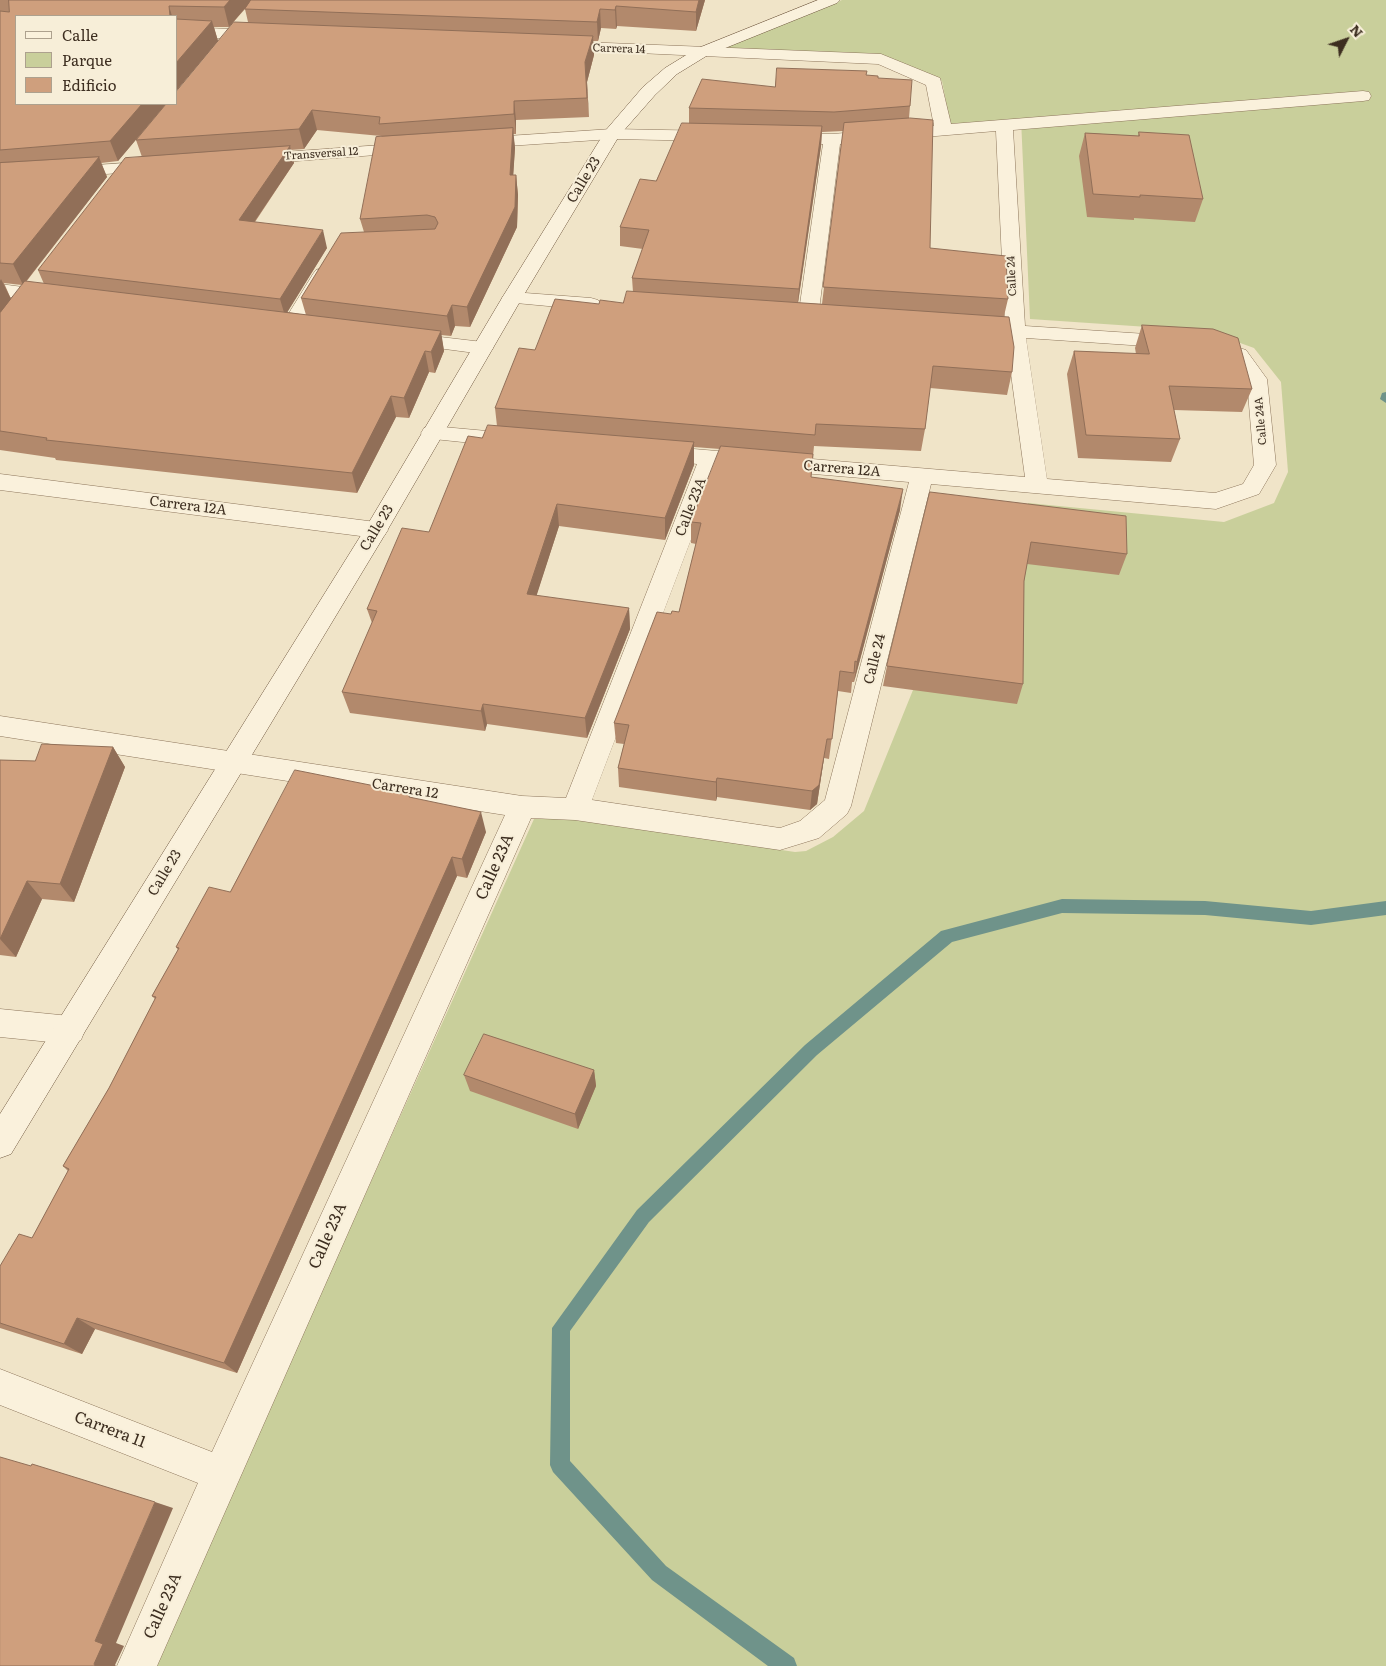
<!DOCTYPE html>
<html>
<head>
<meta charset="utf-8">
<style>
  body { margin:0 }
  #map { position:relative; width:1386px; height:1666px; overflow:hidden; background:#f0e4c8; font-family:Literata,serif }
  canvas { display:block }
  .legend { position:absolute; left:15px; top:15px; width:162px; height:90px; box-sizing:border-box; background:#f7eed8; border:1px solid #ada18e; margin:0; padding:6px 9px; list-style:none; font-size:15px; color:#3d2e20 }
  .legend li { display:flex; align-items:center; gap:10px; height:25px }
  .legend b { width:25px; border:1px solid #ada18e }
  .north { position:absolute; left:1321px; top:15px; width:50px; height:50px; -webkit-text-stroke:4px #f7eed8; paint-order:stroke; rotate:49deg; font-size:14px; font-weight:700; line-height:20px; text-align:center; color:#3d2e20 }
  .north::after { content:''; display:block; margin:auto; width:18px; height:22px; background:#3d2e20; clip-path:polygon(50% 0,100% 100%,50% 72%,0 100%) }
</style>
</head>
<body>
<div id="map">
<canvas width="1386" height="1666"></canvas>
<ul class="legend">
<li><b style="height:6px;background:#faf1dc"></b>Calle</li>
<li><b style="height:14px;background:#c9cf9b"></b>Parque</li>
<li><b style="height:14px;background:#cf9f7d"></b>Edificio</li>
</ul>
<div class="north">N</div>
</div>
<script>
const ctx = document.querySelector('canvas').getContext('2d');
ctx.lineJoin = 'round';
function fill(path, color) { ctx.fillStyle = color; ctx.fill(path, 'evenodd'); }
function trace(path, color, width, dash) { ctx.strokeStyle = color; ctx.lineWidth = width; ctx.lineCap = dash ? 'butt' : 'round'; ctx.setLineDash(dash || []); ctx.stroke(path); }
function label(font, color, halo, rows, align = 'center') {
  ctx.font = font + ' Literata,serif'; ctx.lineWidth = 4; ctx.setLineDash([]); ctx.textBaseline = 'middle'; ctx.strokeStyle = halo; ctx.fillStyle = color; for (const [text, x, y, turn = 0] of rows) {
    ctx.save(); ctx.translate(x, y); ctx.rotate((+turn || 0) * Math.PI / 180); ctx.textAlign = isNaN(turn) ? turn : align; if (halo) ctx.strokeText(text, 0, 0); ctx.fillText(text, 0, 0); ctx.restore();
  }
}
const green = new Path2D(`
  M842,0H1386V1666H153L534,819H573L795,852L806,851L833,837L864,811L913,690L1018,667L1028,503L1224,522L1274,503L1288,472L1281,382L1254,348L1207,331L1030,319L1021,119L950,124L942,81L883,56L719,49Z`);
const stream = new Path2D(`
  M1386,392V403L1380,399L1382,393Z
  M1062,899L1205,901L1311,911L1386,901V915L1311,925L1205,915L1062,913L952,942L817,1055L649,1222L570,1331V1461L666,1566L794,1658L797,1666H768L652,1580L553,1472L550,1465L552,1328L637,1210L805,1045L941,931Z`);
const street = new Path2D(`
  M176,27L262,30L270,35L262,40L176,37Z
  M557,41L881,54L940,78L951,124L1363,91L1369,92L1371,96L1369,100L1363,101L1013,130L1025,326L1207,338L1246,350L1267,379L1276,465L1259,494L1216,509L931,484L851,806L847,814L819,838L780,850L575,820L531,818L157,1666H117L198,1483L0,1405V1369L212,1452L505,815L0,736V716L522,796L566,798L697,464L650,458L647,453L650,448L658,446L1025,477L1006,337L968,333L965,329L968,325L975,323L1005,325L996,131L840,144L818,318L815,322L808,324L801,322L798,318L823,144L779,142L776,138L779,134L785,133L832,134L934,126L926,85L878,64L551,49L549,46ZM1026,338L1205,350L1232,360L1247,380L1254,465L1243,484L1215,493L1047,479ZM719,466L909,482L825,800L800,821L780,828L592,800Z
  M612,129L714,131L720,132L723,136L720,140L714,141L612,139L478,148L472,147L469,143L472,139L478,138Z
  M410,143L416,144L419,148L416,152L256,164L250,163L247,159L250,155L256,154Z
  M153,161L159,162L162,166L159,170L0,182V172Z
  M323,268L330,270L333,274L301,326L298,330L291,332L284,330L281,326L313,274L316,270Z
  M0,284L53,291L60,293L63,297L60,301L53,303L0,296Z
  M512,292L591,298L598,300L601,304L598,308L591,310L505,302L502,298L505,294Z
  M406,333L483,342L490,344L493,348L490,352L483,354L399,343L396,339L399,335Z
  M432,426L520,434L528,436L531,441L528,446L520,448L424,438L421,433L424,428Z
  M0,474L376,522L384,524L388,530L384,536L376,538L0,490Z
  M0,1009L70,1016L81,1020L85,1030L81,1040L70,1044L0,1037Z`);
const secondary = new Path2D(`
  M818,0H840L837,3L708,55L677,74L655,95L619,136L522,298L384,536L11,1154L0,1158V1114L368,524L502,298L606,130L643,87L665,68L696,49Z`);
const wall = new Path2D(`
  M0,0H705L696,31L617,26L616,29L601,28L598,41H593L594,55L587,82L589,117L516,120V134H513L515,148L513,175H516L518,195L517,227L470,327L455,326L451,336L441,335L444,351L435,373L429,372L409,418L396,417L357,493L56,460L55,458L0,450ZM245,9L248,22L136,140L142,157L38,270L44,284L26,282L107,177L101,163L118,161L166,104L16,16H176V91L218,41L214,27H229ZM317,130L381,136L382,137L360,219L364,232L301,298L306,315L287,312L327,248L255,222L294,163L290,150L304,149ZM4,283L22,285L11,299Z
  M866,75L878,78L910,106L909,118L930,248L1008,299L1004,316L1012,372L1007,395L930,388L925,429L921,451L814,446L811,477L900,510L854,682H852L851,693L838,691L829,759L824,758L817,804L810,810L717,797L716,801L619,787L618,768L624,744L616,743L614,723L671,614L679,612L696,544L691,543V522L720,449L694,447V465L665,540L559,526L536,596L629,608L630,629L587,738L487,724L485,731L350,713L342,692L372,623L367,609L429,532L482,438L497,426L495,408L535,350L599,304L623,303L633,292L632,278L643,249L620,246V227L656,181L689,123V108L775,87ZM843,131L822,304L798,303L821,146L822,132Z
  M1139,132L1203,199L1195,222L1134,218V220L1087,217L1079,156L1085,133L1138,136Z
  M1142,325L1252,389L1242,412L1174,410L1180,439L1171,462L1078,458L1067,374L1074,351L1136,354L1135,348Z
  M930,492L1127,554L1119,575L1027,564L1024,581L1023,684L1017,704L883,686L887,666Z
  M113,747L125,767L74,902L42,899L16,957L0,955V760L35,761Z
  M411,797L486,832L467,878L457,876L237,1373L95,1329L82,1354L0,1328V1266L32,1238L68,1171L63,1166L109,1088L155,999L152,996L178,950L176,947L230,892Z
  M594,1070L596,1086L578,1129L470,1091L464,1075Z`);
const shadedWall = new Path2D(`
  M230,0H252L229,27L224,7Z
  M699,0H705L696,31V12Z
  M169,6L172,16H170Z
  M616,6L617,26L616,29L615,10Z
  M600,9L601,28L598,41L597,22Z
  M212,21L218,41L176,91V63Z
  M593,36L594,55L587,82L589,117L585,62Z
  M514,101L516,120V134L514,114Z
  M142,104H166L118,161L110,141Z
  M312,110L317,130L304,149L299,129Z
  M822,126L821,146L797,309L799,289Z
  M513,128L515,148L512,195L510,175Z
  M290,146L294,163L244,237L239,220Z
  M99,157L107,177L23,285L13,264Z
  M516,175L518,195L517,227L470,327L467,307Z
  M323,230L327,248L285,316L280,299Z
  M1,279L11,299L0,315V281Z
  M452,305L455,326L451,336L447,316Z
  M441,331L444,351L435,373L431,352Z
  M425,351L429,372L409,418L404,398Z
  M391,396L396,417L357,493L352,473Z
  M694,442V465L665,540V518Z
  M903,489L900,510L854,682L857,662Z
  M557,504L559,526L530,616L527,594Z
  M629,608L630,629L587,738L585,718Z
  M483,704L487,724L485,731L481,711Z
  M113,747L125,767L74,902L60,884Z
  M824,758L817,804L810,810L812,791Z
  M717,778V797L716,801V782Z
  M481,812L486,832L467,878L462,859Z
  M452,857L457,876L237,1373L224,1363Z
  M27,881L42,899L16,957L0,939Z
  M594,1070L596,1086L578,1129L575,1114Z
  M77,1318L95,1329L82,1354L64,1344Z
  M155,1502L173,1508L116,1643L124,1646L115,1665L116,1666H95L94,1664L95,1641Z`);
const building = new Path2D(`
  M9,0H230L224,7L169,6L170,16H16V104H142L110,141L0,150V11L9,12Z
  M251,0H699L696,12L616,6L615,10L600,9L597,22L245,9Z
  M176,19L212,21L176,63Z
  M234,22L593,36L585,62L587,98L514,101V114L379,124L380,117L312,110L299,129L136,140L166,104H176V92Z
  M777,68L867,71L866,75L878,76V78L912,80L910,106L834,112L689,108L702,79L775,87Z
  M910,118L933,120L930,248L1006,256L1008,299L823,287L844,123Z
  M682,123L822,126L799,289L632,278L649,230L620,227L640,179L656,181Z
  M513,128L510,175H516L515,207L467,307L452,305L447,316L301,298L341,233L435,229L438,223L435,217L427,215L360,219L376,137Z
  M1139,132L1189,135L1203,199L1140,195V197L1093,194L1085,133L1139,136Z
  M290,146L239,220L323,230L280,299L38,270L125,158Z
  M99,157L13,264L0,263V163Z
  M25,281L441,331L431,352L425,351L404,398L391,396L352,473L46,440L47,438L0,431V313Z
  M627,291L1009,317L1014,347L1012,372L933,366L925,429L816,424L815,435L495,408L519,348L535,350L555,299L599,304L600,300L623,303Z
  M1142,325L1213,329L1238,338L1252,389L1169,386L1180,439L1086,435L1074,351L1149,354Z
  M488,425L694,442L665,518L557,504L527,594L629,608L585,718L483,704L481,711L342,692L377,611L367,609L402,528L429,532L468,436L482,438Z
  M721,446L813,454L811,477L903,489L857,662L855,661L854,673L840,671L832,739H827L819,785L812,791L717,778L716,782L618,768L629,725L614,723L657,612L671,614L672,611L679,612L701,523L691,522Z
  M930,492L1126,516L1127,554L1031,542L1024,581L1023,684L887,666Z
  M42,744L113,747L60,884L27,881L0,939V760L35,761Z
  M295,770L410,793L409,797L481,812L462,859L452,857L224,1363L77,1318L64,1344L0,1323V1266L19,1234L32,1238L69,1169L63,1166L109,1088L156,997L152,996L179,948L176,947L209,887L230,892Z
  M484,1034L594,1070L575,1114L464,1075Z
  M0,1457L31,1466L32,1464L155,1502L95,1641L103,1644L94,1664L95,1666H0Z`);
const farStreetnames = [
  ["Carrera 14",619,49,2],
  ["Transversal 12",321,154,-4],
  ["Calle 24",1012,276,-93],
  ["Calle 24A",1261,421,-95]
];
const streetNames = [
  ["Calle 23",584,180,-59],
  ["Carrera 12A",842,469,5],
  ["Carrera 12A",188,506,7],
  ["Calle 23A",691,507,-69],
  ["Calle 23",377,528,-59],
  ["Calle 24",875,659,-76],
  ["Carrera 12",405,789,9],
  ["Calle 23",165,873,-59]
];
const nearStreetnames = [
  ["Calle 23A",495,867,-66],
  ["Calle 23A",328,1236,-66],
  ["Carrera 11",110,1430,21],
  ["Calle 23A",163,1606,-66]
];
fill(green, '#c9cf9b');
fill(stream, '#6f938a');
trace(street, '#8d765c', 1);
trace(secondary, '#6f573f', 1);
fill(street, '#faf1dc');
fill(secondary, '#faf1dc');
fill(wall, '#b2896c');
fill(shadedWall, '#916f58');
fill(building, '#cf9f7d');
trace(building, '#916f58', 1);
label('11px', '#3d2e20', '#f7eed8', farStreetnames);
label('14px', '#3d2e20', '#f7eed8', streetNames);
label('16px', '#3d2e20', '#f7eed8', nearStreetnames);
</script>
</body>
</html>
